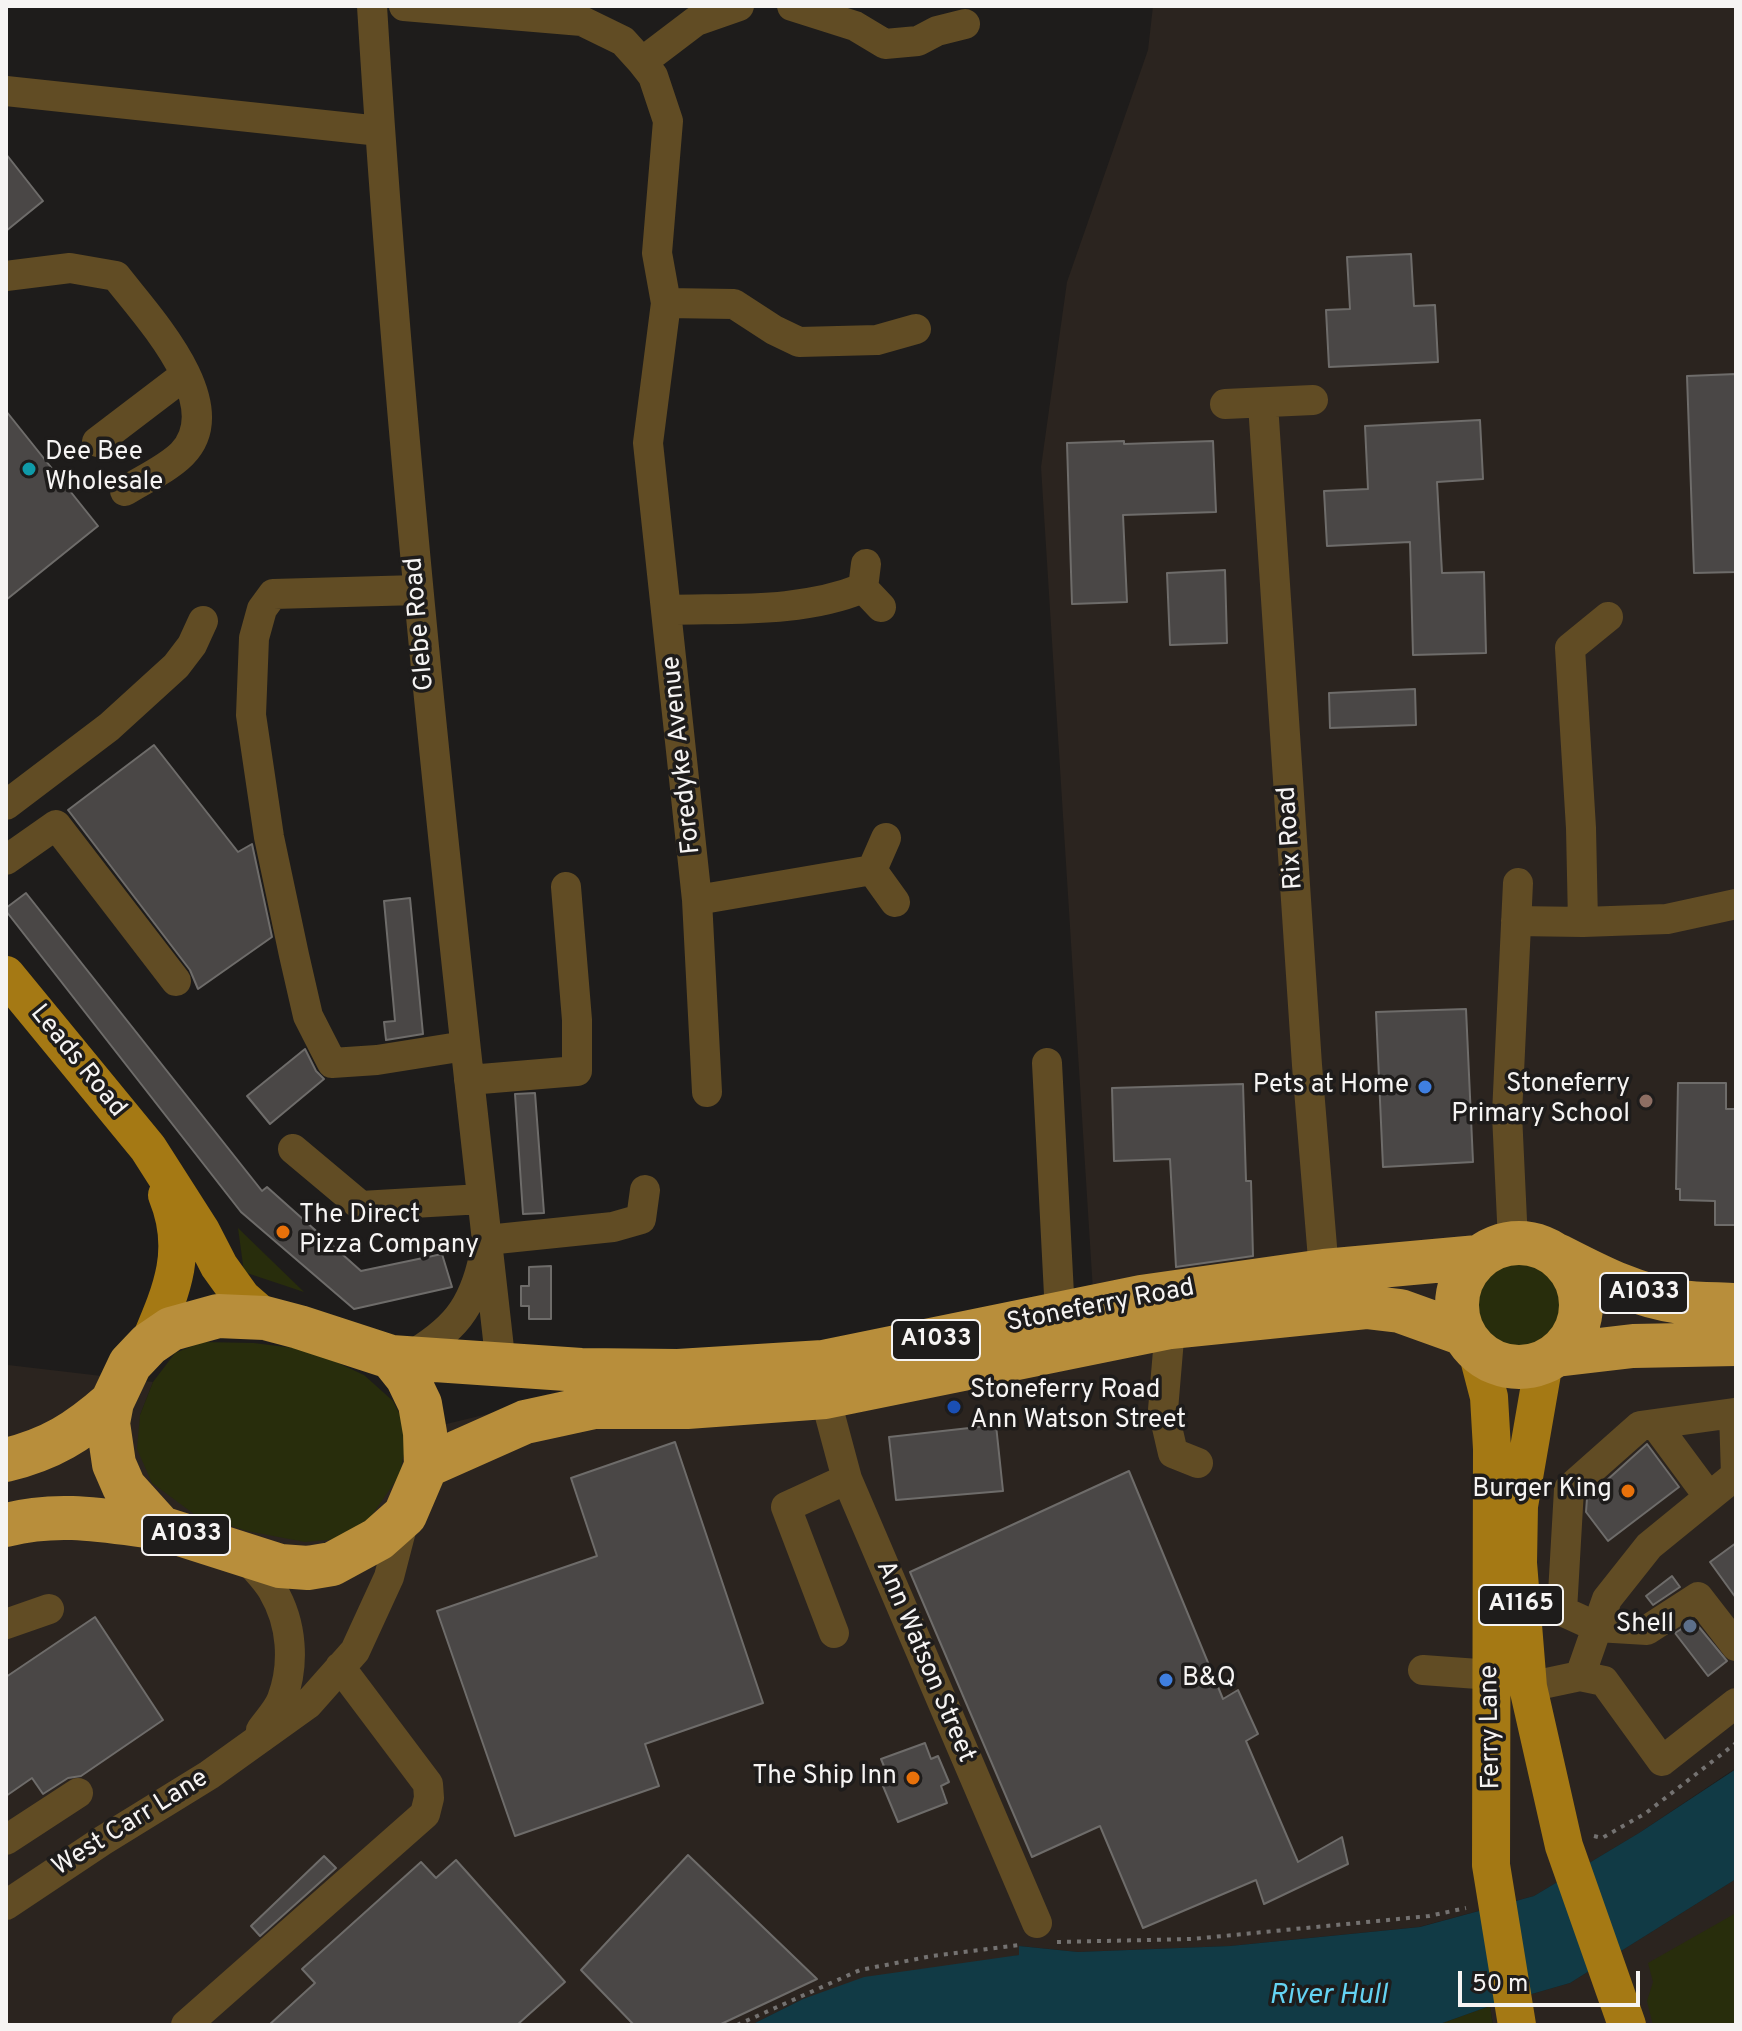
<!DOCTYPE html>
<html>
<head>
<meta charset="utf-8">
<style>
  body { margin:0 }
  #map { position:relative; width:1742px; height:2031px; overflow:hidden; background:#1e1c1b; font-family:Overpass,sans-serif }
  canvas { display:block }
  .frame { position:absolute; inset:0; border:8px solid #f6f4f3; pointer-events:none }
  .scale { position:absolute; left:1458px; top:1971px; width:182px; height:36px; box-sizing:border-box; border:4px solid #f6f4f3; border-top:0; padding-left:10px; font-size:24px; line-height:28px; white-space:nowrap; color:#f6f4f3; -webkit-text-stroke:6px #1e1c1b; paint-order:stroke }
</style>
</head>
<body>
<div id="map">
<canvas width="1742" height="2031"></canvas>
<div class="frame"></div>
<div class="scale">50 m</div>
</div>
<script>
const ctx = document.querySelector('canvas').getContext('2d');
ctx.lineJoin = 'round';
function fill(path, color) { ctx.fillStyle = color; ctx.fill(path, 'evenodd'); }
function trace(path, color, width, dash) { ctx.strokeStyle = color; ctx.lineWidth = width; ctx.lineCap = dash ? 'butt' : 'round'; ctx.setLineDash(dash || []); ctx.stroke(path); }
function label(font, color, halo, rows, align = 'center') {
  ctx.font = font + ' Overpass,sans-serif'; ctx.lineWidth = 7; ctx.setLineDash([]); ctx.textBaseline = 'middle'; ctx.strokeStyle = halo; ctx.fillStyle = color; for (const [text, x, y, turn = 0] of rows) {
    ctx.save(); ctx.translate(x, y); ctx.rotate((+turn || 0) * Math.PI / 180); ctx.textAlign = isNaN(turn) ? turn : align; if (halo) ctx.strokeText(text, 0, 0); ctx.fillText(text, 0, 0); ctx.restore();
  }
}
const built = new Path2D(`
  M1153,6H1736V1768L1639,1833L1534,1896L1419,1927L1230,1946L1078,1952L1020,1946L1019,1955L803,1999L751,2025H6V1362L8,1365L153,1382L140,1415L399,1476L409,1433L583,1391L1095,1323L1041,467L1067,282L1148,50ZM1481,1276L1563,1284L1567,1298V1312L1555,1337L1471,1302L1474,1288Z
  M1736,1879V2025H1493L1490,2006L1570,1983Z`);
const green = new Path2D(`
  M238,1228L304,1292L244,1272Z
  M1471 1304a48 48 0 1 1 96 0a48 48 0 1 1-96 0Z
  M203,1342L254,1343L310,1350L364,1375L393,1401L409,1433L399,1476L370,1518L338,1539L305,1542L247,1531L194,1514L152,1483L137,1449L140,1415L153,1382L175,1353Z
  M1736,1913V2025H1653L1647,2001L1653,1982L1648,1963Z
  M1490,2006L1493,2025H1437Z`);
const water = new Path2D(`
  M1736,1769V1879L1570,1983L1490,2006L1437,2025H751L803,1999L864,1977L1019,1955V1946L1078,1952L1230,1946L1420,1927L1534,1896L1639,1833Z`);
const building = new Path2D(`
  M6,154L43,201L6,231Z
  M1411,254L1414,306L1435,305L1438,362L1329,367L1326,310L1350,309L1347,257Z
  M1736,374V572L1694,573L1687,376Z
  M6,411L98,526L6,600Z
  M1480,420L1483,479L1437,482L1442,573L1484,572L1486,653L1413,655L1410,542L1327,546L1324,491L1368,489L1365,426Z
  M1124,441V444L1213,441L1216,512L1123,515L1127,602L1072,604L1067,443Z
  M1225,570L1227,643L1170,645L1167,573Z
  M1415,689L1416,725L1330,728L1329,693Z
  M154,745L238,852L252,844L272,937L198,989L190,970L68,810Z
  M26,893L262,1191L267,1187L361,1271L442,1254L452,1287L354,1309L241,1212L6,911V908Z
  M410,898L423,1034L386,1040L384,1022L395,1021L384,901Z
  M1466,1009L1473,1162L1383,1167L1376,1012Z
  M305,1049L316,1071L324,1079L270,1124L247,1096Z
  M1678,1083H1726V1109H1736V1225H1715V1201L1680,1200V1189H1676Z
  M1243,1084L1246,1181H1251L1253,1256L1176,1267L1170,1159L1114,1161L1112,1088Z
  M535,1093L544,1213L523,1214L515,1094Z
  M551,1266V1319H529V1306H521V1286H529V1267Z
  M996,1425L1003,1491L896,1500L889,1437Z
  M675,1442L763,1703L645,1744L659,1786L515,1836L437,1611L597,1556L571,1478Z
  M1647,1444L1679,1487L1608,1541L1586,1512L1587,1498Z
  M1129,1471L1223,1699L1238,1690L1258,1734L1246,1741L1298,1862L1342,1837L1348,1864L1264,1904L1256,1880L1143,1928L1100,1826L1032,1857L910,1572Z
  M1736,1543V1598L1710,1562Z
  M1672,1576L1680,1587L1653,1605L1646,1596Z
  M95,1617L163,1720L81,1776L68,1778L43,1794L32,1778L6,1796V1677Z
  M1694,1621L1727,1661L1708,1676L1675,1633Z
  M925,1743L931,1759L938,1756L949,1782L941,1786L947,1803L898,1822L878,1774L886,1771L881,1759Z
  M688,1855L817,1979L719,2025H634L581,1970Z
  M324,1856L336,1868L260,1936L251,1926Z
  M456,1860L565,1982L517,2025H269L315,1983L302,1969L421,1862L436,1878Z`);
const path = new Path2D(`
  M1594,1836L1602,1838L1646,1813L1736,1743
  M1057,1942L1192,1939L1429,1916L1466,1908
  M737,2025L860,1970L932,1956L1020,1945`);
const minor = new Path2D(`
  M372,6C400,461 450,913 501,1366
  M404,6L582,21L623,41L642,62L653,76L668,121L657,253L666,303L648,443L697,900L707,1092
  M792,6L855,26L885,44L918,41L937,31L965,24
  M642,62L696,21L739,6
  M6,91L380,131
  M6,276L70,268L116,276C146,315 231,404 182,454C167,469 142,480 125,491
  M666,303L734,304L774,330L799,342L877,340L916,329
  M1225,404L1313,400
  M1263,404L1307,1065L1324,1271
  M97,442L185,375
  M866,564L863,588L881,607
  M418,590L273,594L262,609L254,638L251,715L269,837L294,955L308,1016L332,1063L377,1060L465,1046
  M668,610C733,608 802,613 863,588
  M6,805L109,727L176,666L192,645L203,621
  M886,838L872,870L895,902
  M6,860L56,825L176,981
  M697,900L872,870
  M1516,921L1583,922L1581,828L1570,648L1608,617
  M1583,922L1667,919L1736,904
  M1047,1063L1060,1314
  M469,1080L577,1071V1020L566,887
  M293,1149L361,1206L482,1199
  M487,1240L613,1227L641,1219L645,1190
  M1513,1242L1507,1114L1518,883
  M1170,1327L1163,1410L1173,1453L1198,1463
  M407,1358C453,1331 473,1309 484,1256
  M825,1397L847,1479L1037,1923
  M1655,1424L1709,1497
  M246,1557C254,1568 266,1578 273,1591C292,1623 295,1664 282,1699C278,1710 268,1720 261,1730
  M6,1624L49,1609
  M834,1633L786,1507L847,1479
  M1423,1670L1492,1675
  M1580,1676L1604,1681L1662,1761L1736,1703
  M1528,1687L1580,1676L1607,1599L1649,1546L1736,1475L1734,1413L1640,1426L1569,1489L1562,1611L1597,1627L1647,1630L1698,1597L1736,1646
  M6,1840L78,1793
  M6,1905L102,1841L209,1775L308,1704L355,1651L389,1577L405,1515
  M186,2025L425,1814L429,1798L428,1784L340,1667`);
const major = new Path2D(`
  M6,975L148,1148L201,1231L219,1266L242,1298L265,1318
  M149,1344C171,1292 190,1251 167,1195
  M1477,1351L1489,1397L1492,1449L1491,1865L1517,2025
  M1544,1362L1519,1506L1518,1563L1528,1687L1564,1846L1627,2025`);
const highway = new Path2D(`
  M1457 1305a62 62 0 1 1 124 0a62 62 0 1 1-124 0Z
  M1559,1256C1598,1276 1636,1296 1680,1302C1698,1304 1718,1304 1736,1305
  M218,1316L265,1318L299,1327L391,1357L407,1377L420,1404L425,1433L426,1466L405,1515L378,1539L332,1564L308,1568L280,1566L161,1528L124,1487L114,1464L108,1423L112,1402L130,1364L149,1344L171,1329Z
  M1556,1355L1633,1346L1736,1344
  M391,1357L581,1370L678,1371L823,1362L1141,1297L1324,1271L1478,1257
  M6,1460C51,1449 78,1432 112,1402
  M426,1466L525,1422L594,1407H687L825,1397L1170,1327L1366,1307L1400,1311L1464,1334
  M6,1525C61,1511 106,1521 161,1528`);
const markers = [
  [29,469,8,"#0f9aa8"],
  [1425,1087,8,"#3f7fe0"],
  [1646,1101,8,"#8d6e63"],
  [283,1232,8,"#e8710a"],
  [954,1407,8,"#1a4fb4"],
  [1628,1491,8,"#e8710a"],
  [1690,1626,8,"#5c6f8a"],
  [1166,1680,8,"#3f7fe0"],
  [913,1778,8,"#e8710a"]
];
const shields = [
  [1644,1293,88],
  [936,1340,88],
  [186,1535,88],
  [1521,1605,84]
];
const shieldNames = [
  ["A1033",1644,1293],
  ["A1033",936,1340],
  ["A1033",186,1535],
  ["A1165",1521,1605]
];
const poiNames = [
  ["Dee Bee",45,454,"left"],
  ["Wholesale",45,484,"left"],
  ["Stoneferry",1630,1086],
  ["Primary School",1630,1116],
  ["Pets at Home",1409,1087],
  ["The Direct",299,1217,"left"],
  ["Pizza Company",299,1247,"left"],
  ["Stoneferry Road",970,1392,"left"],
  ["Ann Watson Street",970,1422,"left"],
  ["Burger King",1612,1491],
  ["Shell",1674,1626],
  ["B&Q",1182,1680,"left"],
  ["The Ship Inn",897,1778]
];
const streetNames = [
  ["Glebe Road",421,624,-95],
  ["Foredyke Avenue",683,755,-96],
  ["Rix Road",1292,838,-94],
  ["Leads Road",77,1062,51],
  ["Stoneferry Road",1101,1307,-11],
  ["Ann Watson Street",924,1662,67],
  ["Ferry Lane",1492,1727,-91],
  ["West Carr Lane",131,1824,-32]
];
const waterNames = [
  ["River Hull",1328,1997]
];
fill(built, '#2b241f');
fill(green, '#282d0c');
fill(water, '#113a45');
fill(building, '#4a4746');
trace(building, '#6e6c6a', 2);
trace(path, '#747271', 4, [4, 6]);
trace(minor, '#614c24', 30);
trace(major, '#a57914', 38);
trace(highway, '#b88e3b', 44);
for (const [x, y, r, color] of markers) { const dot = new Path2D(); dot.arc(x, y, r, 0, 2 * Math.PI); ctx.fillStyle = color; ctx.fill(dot); trace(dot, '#1e1c1b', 3); }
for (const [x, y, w] of shields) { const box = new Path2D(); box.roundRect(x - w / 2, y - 20, w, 40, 6); ctx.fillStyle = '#1e1c1b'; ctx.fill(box); trace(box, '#f6f4f3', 2); }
label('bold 24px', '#f6f4f3', null, shieldNames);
label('26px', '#f6f4f3', '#1e1c1b', poiNames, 'right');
label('26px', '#f6f4f3', '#1e1c1b', streetNames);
label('italic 28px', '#64d3f3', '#1e1c1b', waterNames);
</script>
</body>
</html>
